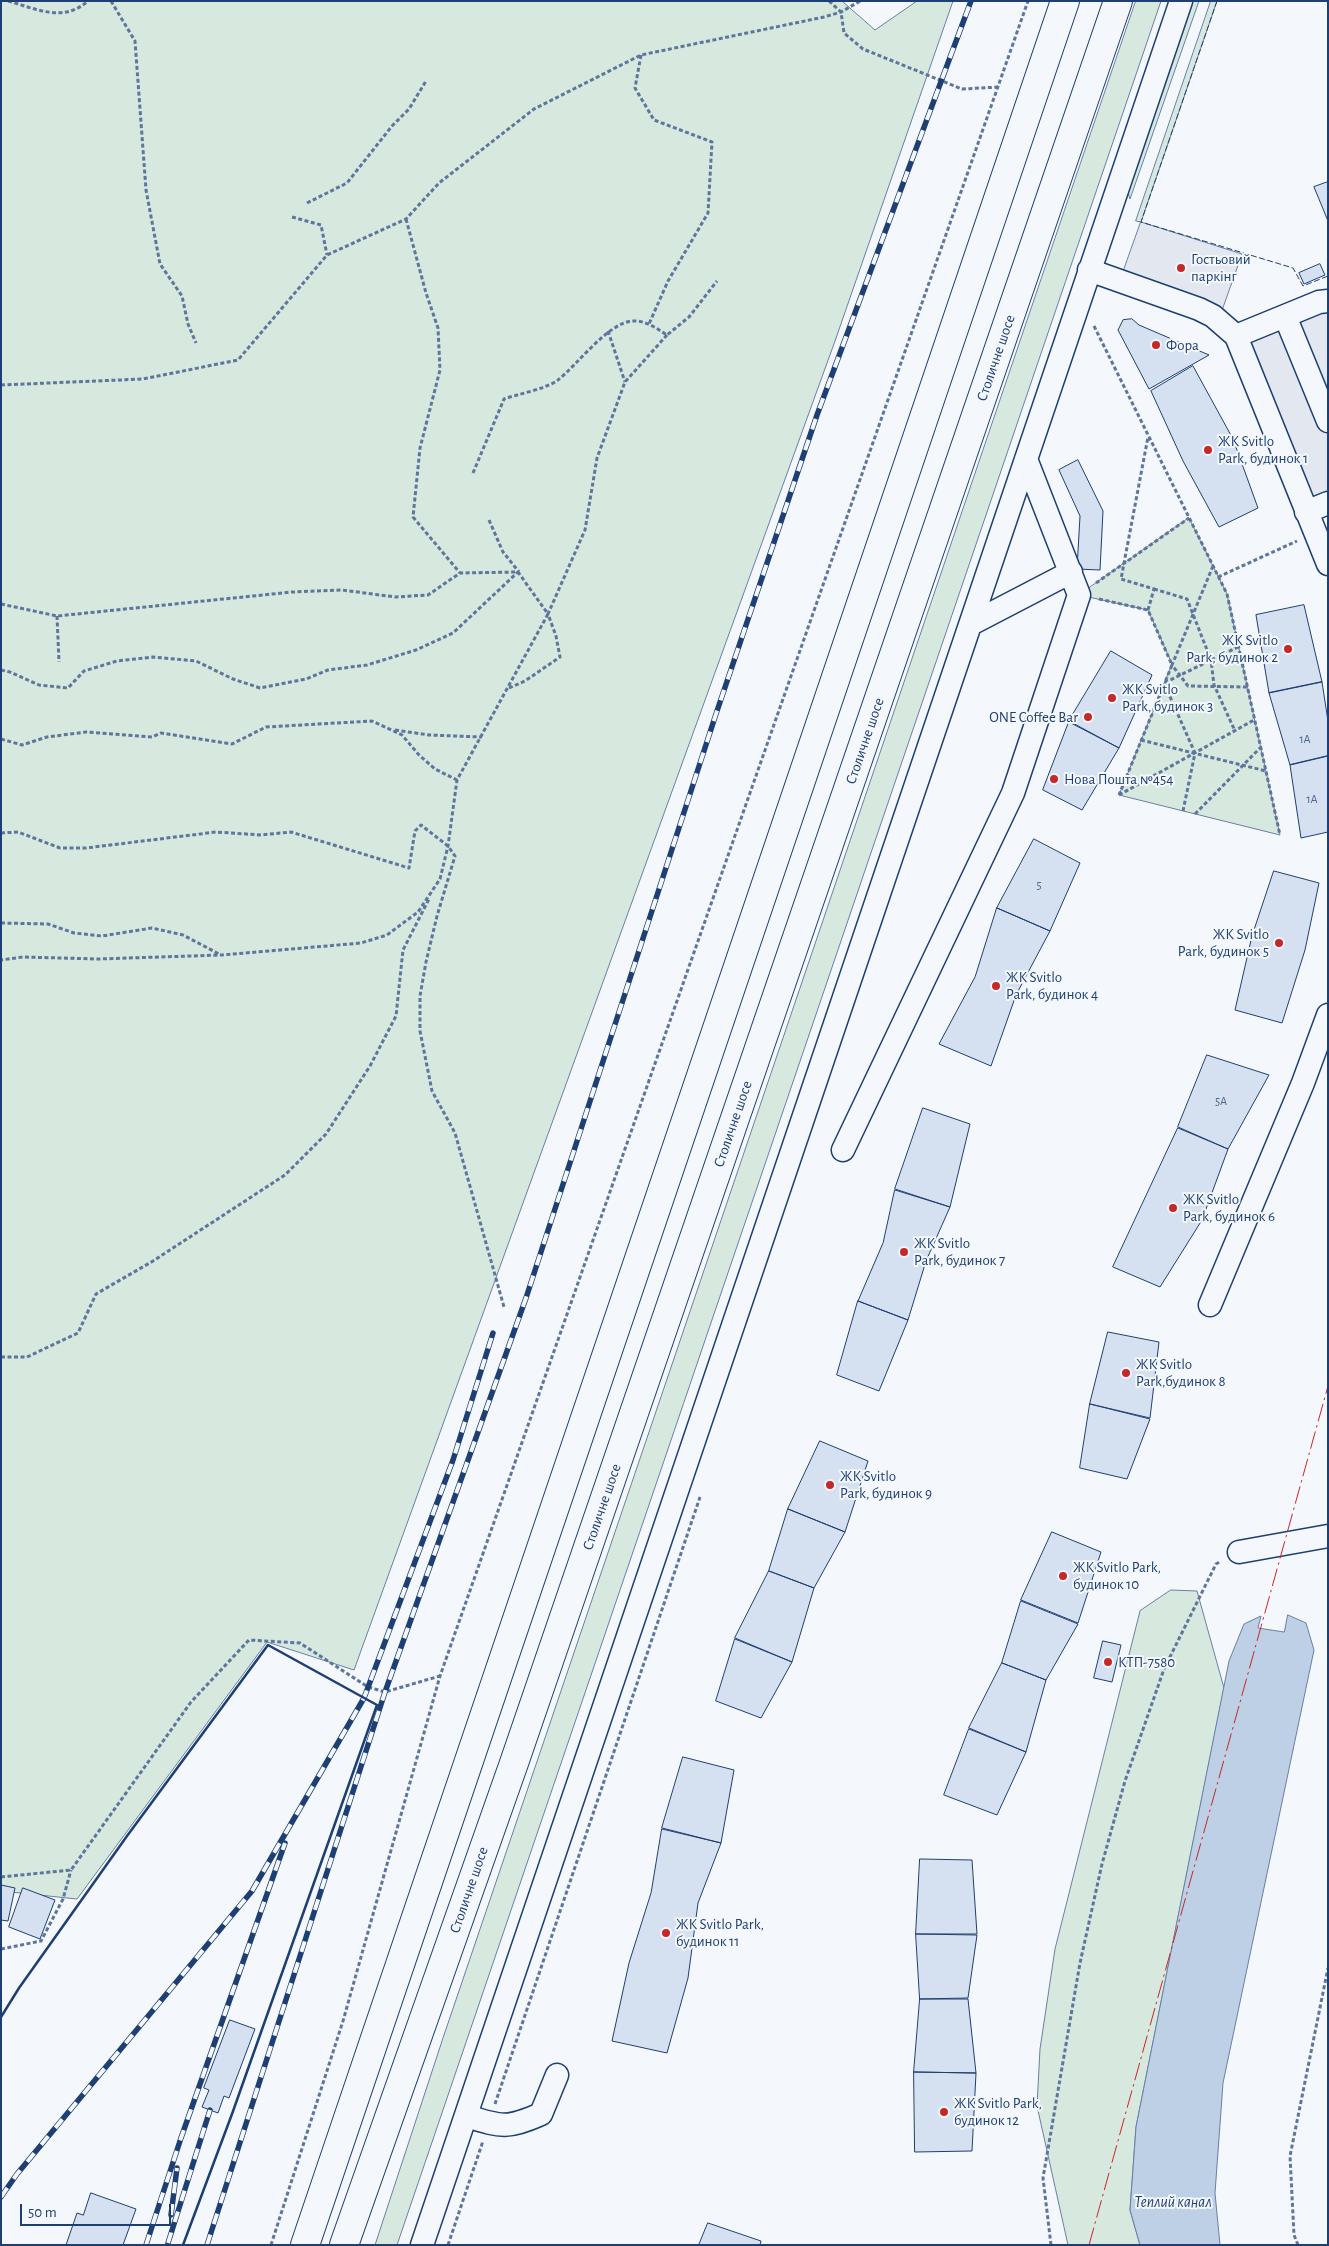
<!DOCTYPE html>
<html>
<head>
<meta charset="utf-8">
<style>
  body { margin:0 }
  #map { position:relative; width:1329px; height:2246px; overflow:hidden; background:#f4f7fb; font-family:"Alegreya Sans",sans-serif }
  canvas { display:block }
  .frame { position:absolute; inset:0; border:2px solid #1d3f73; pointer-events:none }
  .scale { position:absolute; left:20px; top:2204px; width:151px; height:22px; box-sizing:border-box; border:2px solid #1d3f73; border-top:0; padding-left:6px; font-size:15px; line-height:18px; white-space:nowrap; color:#1d3f73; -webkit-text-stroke:4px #f4f7fb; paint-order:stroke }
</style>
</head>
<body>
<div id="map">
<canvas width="1329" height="2246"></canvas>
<div class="frame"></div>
<div class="scale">50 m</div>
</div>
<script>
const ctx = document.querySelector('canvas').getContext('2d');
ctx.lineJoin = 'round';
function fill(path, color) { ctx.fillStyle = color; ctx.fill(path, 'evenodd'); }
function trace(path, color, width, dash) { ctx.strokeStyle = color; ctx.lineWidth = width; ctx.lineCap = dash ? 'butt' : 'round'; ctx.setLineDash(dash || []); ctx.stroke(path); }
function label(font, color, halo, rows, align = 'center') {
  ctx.font = font + ' "Alegreya Sans",sans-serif'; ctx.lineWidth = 4; ctx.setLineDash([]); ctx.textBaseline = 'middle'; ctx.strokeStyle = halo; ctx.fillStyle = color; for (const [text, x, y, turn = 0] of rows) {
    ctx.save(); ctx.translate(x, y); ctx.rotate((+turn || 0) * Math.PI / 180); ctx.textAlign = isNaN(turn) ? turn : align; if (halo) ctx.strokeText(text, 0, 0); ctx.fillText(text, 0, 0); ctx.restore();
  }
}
const green = new Path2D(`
  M1,1H842L875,30L917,1H953L835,341L354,1670L267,1642L77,1899L1,1891Z
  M1136,1H1161L397,2245H375L443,2038Z
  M1189,1H1199L1130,199L1126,186Z
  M1211,1H1217L1141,222L1136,221Z
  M1189,518L1227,594L1280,835L1119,795L1172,664L1148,610L1079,595Z
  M1171,1590L1197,1591L1224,1688L1136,2127L1130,2210L1140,2245H1068L1037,2106L1040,2049L1055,1949L1140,1611Z`);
const parking = new Path2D(`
  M1141,222L1242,254L1220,316L1120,281Z
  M1328,301V503L1306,512L1236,336Z`);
const water = new Path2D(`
  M1288,1615L1306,1623L1314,1650L1223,2083L1215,2193L1220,2245H1140L1130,2210L1136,2127L1229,1661L1244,1624L1261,1616L1258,1628L1284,1632Z`);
const building = new Path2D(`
  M1328,182V221L1314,187Z
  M1320,264L1325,275L1304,284L1299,273Z
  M1132,319L1139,325L1209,355L1149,389L1118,330L1123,320Z
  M1193,366L1233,439L1258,508L1219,527L1183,461L1151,391Z
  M1078,460L1103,511L1100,570L1077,569L1080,516L1059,470Z
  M1304,605L1322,682L1269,693L1256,615Z
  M1111,651L1152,675L1119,748L1069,721Z
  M1322,682L1328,721V756L1290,765L1269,693Z
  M1069,722L1119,748L1082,810L1043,790Z
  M1328,756V832L1301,838L1290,765Z
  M1034,839L1080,863L1050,931L997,908Z
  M1274,871L1319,883L1305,950L1282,1023L1235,1010L1252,936Z
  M997,908L1050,931L1016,995L991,1066L939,1044L975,977Z
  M1207,1055L1269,1075L1228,1149L1178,1127Z
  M923,1108L970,1124L950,1207L895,1189Z
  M1178,1128L1228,1149L1202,1220L1160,1287L1113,1267Z
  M895,1190L950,1207L926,1261L908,1320L858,1301L883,1243Z
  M858,1301L908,1320L879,1391L837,1375Z
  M1108,1332L1159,1342L1150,1418L1090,1404Z
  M1090,1404L1150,1419L1127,1479L1080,1468Z
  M820,1441L868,1461L845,1532L788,1509Z
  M788,1509L845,1532L814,1588L769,1571Z
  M1052,1532L1101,1552L1078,1623L1021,1600Z
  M769,1571L814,1588L792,1662L735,1638Z
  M1021,1601L1078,1624L1046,1680L1002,1663Z
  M735,1639L792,1662L761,1718L716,1701Z
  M1103,1641L1121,1645L1112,1682L1094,1678Z
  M1002,1663L1046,1680L1026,1752L969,1728Z
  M969,1729L1026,1752L997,1815L944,1795Z
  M683,1757L734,1770L721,1843L662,1828Z
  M662,1829L721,1843L698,1903L688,1978L667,2053L612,2041L629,1963L651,1893Z
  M920,1859L972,1860L977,1934H916Z
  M1,1885L15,1888L8,1921L1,1920Z
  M23,1888L55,1900L40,1939L9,1927Z
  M916,1934L977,1935L968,1998L920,1999Z
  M920,1999H968L976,2073L914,2072Z
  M230,2020L255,2029L229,2098L224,2096L218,2113L202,2107L209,2090L204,2088Z
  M914,2072L976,2073L972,2151L915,2152Z
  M91,2193L136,2209L123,2245H66L77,2213L83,2215Z
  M708,2223L761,2241L760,2245H699Z`);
const path = new Path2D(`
  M8,1C37,9 63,23 88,1
  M111,1L135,41L146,190L160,264L182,296L188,324L196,343
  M829,1L841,12L844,33L863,49L962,89L999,87
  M641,55L635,88L654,120L712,142L708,213L668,281L649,324
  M307,203L347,183L392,126L409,109L426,81
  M292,217L321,225L327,255
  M406,219L426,293L438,328L440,370L420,448L413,517L460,573
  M1094,326L1227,594L1280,835
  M608,331L625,382
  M1,385L143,379L238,360L327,255L406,219L439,183L534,109L641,55L824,17L841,12L860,1
  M473,473L504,399C518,394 546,389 558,380C577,365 608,323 632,321C645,320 656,328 667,335L689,317L717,281
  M489,520L503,552L519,572
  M1213,566L1172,665L1188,686L1247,687
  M1218,577L1297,541
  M1096,583L1189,518
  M1154,589L1187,599L1211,660L1214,685L1235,731
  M1099,599L1148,610L1172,665L1119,795
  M1,604L57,616L292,592L342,590L395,597L428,595L460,573L518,572L548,614L457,780L448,846L440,879L418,912L387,935L361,943L222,955L98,959L23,957L1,960
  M1148,610L1154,589L1121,579L1148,437
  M57,616L59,662
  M1,670L10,672L39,685L68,688L84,671L117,661L153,657L196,661L233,679L260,688L306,679L328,670L367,665L416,650L453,633L518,572
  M509,688L525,681L560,657L556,636L548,614L585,530L597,458L625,382L667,335
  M395,730L429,735L482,737
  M1,739L22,745L47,737L86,732L152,737L161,733L232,744L266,727L372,721L402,735L419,755L435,769L457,780
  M1141,740L1266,771
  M1119,795L1254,720
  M1183,811L1195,753L1164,683L1238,647
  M1195,814L1260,748
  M1,833L18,832L60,848H86L216,832L261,835L291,832L409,868L415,831L421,825L448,846L455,856L437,916L426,962L420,996V1031L432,1091L455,1133L504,1307
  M1,923L48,924L74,933L102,936L152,928L183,935L221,955
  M1,1357H27L78,1333L96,1294L153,1261L285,1175L326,1134L370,1066L396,1016L403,950L429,899
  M1,1877L71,1870L191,1702L249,1640L300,1643L368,1687L385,1692L440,1676
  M1,1949L41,1941L63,1899L71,1870
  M495,2104L700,1497
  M271,2245L343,2021L440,1676L1028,1
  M448,2245L483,2141
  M1051,2245L1043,2178L1080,1963L1102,1864L1125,1781L1164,1669L1216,1564L1221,1561
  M1298,2245L1294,2235L1290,2156L1328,1968`);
const minor = new Path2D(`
  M1089,270L1199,309L1213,316L1236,336L1328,564
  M1285,316L1328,421
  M1236,336L1319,302L1328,301
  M1306,512L1328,503
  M971,624L1071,572
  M843,1150L1013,793L1079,595L1026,459
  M1210,1305L1303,1083L1328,1015
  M1239,1552L1328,1536
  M466,2116C502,2127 507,2129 541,2114L557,2075
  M422,2245L1181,1`);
const highway = new Path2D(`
  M305,2245L1065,1
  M344,2245L514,1763L1118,1`);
const rail = new Path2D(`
  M1,2197L17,2174L252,1891L364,1698L453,1460L493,1333
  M171,2215L177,2168
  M168,2243L210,2110
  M146,2245L181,2138L285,1843
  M207,2245L385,1692L526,1298L716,714L817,415L971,1`);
const fence = new Path2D(`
  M1217,1L1141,222L1293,268L1303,286L1328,276`);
const wall = new Path2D(`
  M1,2017L19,1988L127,1836L268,1645L377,1705L232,2114L183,2245`);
const power = new Path2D(`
  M1089,2245L1328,1386`);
const markers = [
  [1181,268,5,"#c62828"],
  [1156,345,5,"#c62828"],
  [1208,450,5,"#c62828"],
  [1288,649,5,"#c62828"],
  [1112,698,5,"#c62828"],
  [1088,717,5,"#c62828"],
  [1054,779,5,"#c62828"],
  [1279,943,5,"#c62828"],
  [996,986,5,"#c62828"],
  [1173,1208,5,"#c62828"],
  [904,1252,5,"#c62828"],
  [1126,1373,5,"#c62828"],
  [830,1485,5,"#c62828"],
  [1063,1576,5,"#c62828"],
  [1108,1662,5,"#c62828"],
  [666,1933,5,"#c62828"],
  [944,2112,5,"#c62828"]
];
const numberNames = [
  ["1А",1305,739],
  ["1А",1312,799],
  ["5",1039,885],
  ["5А",1221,1101]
];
const poiNames = [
  ["Гостьовий",1191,259],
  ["паркінг",1191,276],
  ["Фора",1166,345],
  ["ЖК Svitlo",1218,441],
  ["Park, будинок 1",1218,458],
  ["ЖК Svitlo",1278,640,"right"],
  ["Park, будинок 2",1278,657,"right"],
  ["ЖК Svitlo",1122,689],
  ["Park, будинок 3",1122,706],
  ["ONE Coffee Bar",1078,717,"right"],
  ["Нова Пошта №454",1064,779],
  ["ЖК Svitlo",1269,934,"right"],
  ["Park, будинок 5",1269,951,"right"],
  ["ЖК Svitlo",1006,977],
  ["Park, будинок 4",1006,994],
  ["ЖК Svitlo",1183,1199],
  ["Park, будинок 6",1183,1216],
  ["ЖК Svitlo",914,1243],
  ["Park, будинок 7",914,1260],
  ["ЖК Svitlo",1136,1364],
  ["Park,будинок 8",1136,1381],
  ["ЖК Svitlo",840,1476],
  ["Park, будинок 9",840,1493],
  ["ЖК Svitlo Park,",1073,1567],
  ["будинок 10",1073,1584],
  ["КТП-7580",1118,1662],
  ["ЖК Svitlo Park,",676,1924],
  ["будинок 11",676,1941],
  ["ЖК Svitlo Park,",954,2103],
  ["будинок 12",954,2120]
];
const streetNames = [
  ["Столичне шосе",996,358,-71],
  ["Столичне шосе",865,741,-71],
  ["Столичне шосе",733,1124,-71],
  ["Столичне шосе",602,1507,-71],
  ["Столичне шосе",469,1890,-71]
];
const waterNames = [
  ["Теплий канал",1173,2202]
];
fill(green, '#d7e8df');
trace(green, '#687fa3', 1);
fill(parking, '#e3e8f0');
trace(parking, '#687fa3', 1);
fill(water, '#bed0e5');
trace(water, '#687fa3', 1);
fill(building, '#d5e0f0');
trace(building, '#1d3f73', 1);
trace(minor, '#1d3f73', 25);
trace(highway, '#1d3f73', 30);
trace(path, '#5e769c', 3, [4, 2.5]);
trace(minor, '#f4f7fb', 22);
trace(highway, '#f4f7fb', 28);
trace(rail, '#1d3f73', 5.5);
trace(rail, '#f4f7fb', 4, [11]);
trace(fence, '#1d3f73', 1, [6, 2.5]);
trace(wall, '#1d3f73', 2.5);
trace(power, '#c62828', 1, [18, 4, 2.5, 4]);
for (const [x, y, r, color] of markers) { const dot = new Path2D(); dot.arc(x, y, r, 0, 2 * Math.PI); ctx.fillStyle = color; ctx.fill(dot); trace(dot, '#f4f7fb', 2); }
label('12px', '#4b6792', null, numberNames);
label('15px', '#1d3f73', '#f4f7fb', poiNames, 'left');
label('15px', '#1d3f73', '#f4f7fb', streetNames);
label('italic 16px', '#1d3f73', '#f4f7fb', waterNames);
</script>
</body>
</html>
